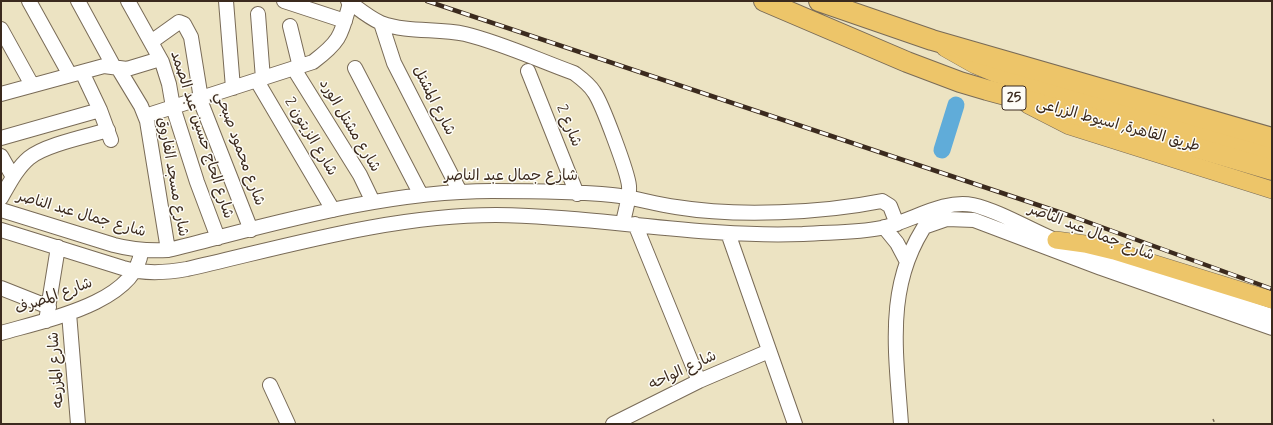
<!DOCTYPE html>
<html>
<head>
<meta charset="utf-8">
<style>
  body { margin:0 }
  #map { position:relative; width:1273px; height:425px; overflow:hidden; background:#ece3c2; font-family:Mynerve,sans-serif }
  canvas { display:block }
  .frame { position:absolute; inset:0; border:2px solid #3b2a1e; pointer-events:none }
</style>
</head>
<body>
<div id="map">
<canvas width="1273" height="425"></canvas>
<div class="frame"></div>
</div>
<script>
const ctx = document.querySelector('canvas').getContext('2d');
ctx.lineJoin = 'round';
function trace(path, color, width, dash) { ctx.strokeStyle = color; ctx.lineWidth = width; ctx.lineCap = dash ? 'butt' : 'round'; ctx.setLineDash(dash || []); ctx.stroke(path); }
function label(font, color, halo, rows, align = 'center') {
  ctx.font = font + ' Mynerve,"Playpen Sans Arabic",sans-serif'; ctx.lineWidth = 3; ctx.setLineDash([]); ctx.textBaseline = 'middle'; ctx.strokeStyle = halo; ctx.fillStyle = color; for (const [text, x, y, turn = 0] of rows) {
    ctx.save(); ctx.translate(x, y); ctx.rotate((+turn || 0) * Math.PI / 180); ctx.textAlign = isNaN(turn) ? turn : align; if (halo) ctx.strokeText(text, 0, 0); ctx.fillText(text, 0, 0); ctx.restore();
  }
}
const river = new Path2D(`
  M942,150L956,105`);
const path = new Path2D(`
  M1213,419L1215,424`);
const minor = new Path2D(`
  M29,1L70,75
  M78,1L114,67
  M128,1L162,62L169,84L173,107L197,182L218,238
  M226,1L233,88
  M284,1L345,21
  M348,1C359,9 368,17 381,23C408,33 437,28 465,34C502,43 538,60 574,73C582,79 589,84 594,92C602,103 628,173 629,186C630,198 625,211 623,223
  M258,14L263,79
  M381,23L394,63L460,192
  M290,26L300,67
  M1,29L32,85
  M151,42L179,22L184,24L191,37L202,105L251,230
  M118,68L141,106L147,121L168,250
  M355,68L421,195
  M294,69L360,175L373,202
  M528,71L577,194
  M82,72L100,110L111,140
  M257,81L333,210
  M1,94L104,66L127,69L160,59
  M145,116L313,62C341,41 341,35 350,3
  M1,138L100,110
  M1,156L13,177
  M1,198C9,184 17,168 29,158C44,145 88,136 108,130
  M1,210L114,245C133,250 149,251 168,250C274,224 382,191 492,191C531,191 572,191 612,195C633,197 654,204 676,207C737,217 822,213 882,201L890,206L897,224
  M635,224L699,381
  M884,227L897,243L906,260
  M924,227L947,219L974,220L1101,268L1272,328
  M1,230L123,268C144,274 165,273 187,269C288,246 391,215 496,215C598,216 701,238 803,234C829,232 856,233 881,228C911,222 942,199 973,205C1000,211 1034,232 1060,242C1130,269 1201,292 1272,316
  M728,233L795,424
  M1,288L49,307
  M69,313L78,424
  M46,321L58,247
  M1,333C42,321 137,303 141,251
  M270,385L288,424
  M613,424L699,381L769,351
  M901,424C896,351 884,283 929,220`);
const major = new Path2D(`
  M945,48L975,65L994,73L1272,152
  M1028,105L1069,126L1272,190
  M1056,240L1085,244L1114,251L1272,300`);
const highway = new Path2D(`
  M764,1L907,62L960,82L987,90L1143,132L1272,170
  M819,1L932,40L1272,138`);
const rail = new Path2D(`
  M427,1L1071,216L1272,289`);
const shields = [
  [1014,98,24]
];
const shieldNames = [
  ["25",1014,98]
];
const streetNames = [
  ["شارع المشتل",433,101,63],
  ["شارع مشتل الورد",349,126,59],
  ["شارع 2",568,126,68],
  ["طريق القاهرة, اسيوط الزراعى",1118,126,15],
  ["شارع الحاج حسين عبد الصمد",201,135,72],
  ["شارع الزيتون 2",310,137,59],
  ["شارع محمود صبحي",239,149,70],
  ["شارع مسجد الفاروق",172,177,80],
  ["شارع جمال عبد الناصر",511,177],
  ["شارع جمال عبد الناصر",81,215,16],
  ["شارع جمال عبد الناصر",1091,233,21],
  ["شارع المصرف",54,297,-20],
  ["شارع المزرعه",57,370,-94],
  ["شارع الواحه",683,371,-25]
];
trace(river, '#60acd9', 17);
trace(minor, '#796b57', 16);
trace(major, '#796b57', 18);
trace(highway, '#796b57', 22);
trace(path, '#796b57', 1.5, [3, 3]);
trace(minor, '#fff', 14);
trace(major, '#edc569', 17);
trace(highway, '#edc569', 20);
trace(rail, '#3b2a1e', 4.5);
trace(rail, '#fdfcf7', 3, [9]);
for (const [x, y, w] of shields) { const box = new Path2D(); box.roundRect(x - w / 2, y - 12, w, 24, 3); ctx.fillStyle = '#fdfcf7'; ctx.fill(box); trace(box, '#3b2a1e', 1); }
label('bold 14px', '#3b2a1e', null, shieldNames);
label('15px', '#3b2a1e', '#fdfcf7', streetNames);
</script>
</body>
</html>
